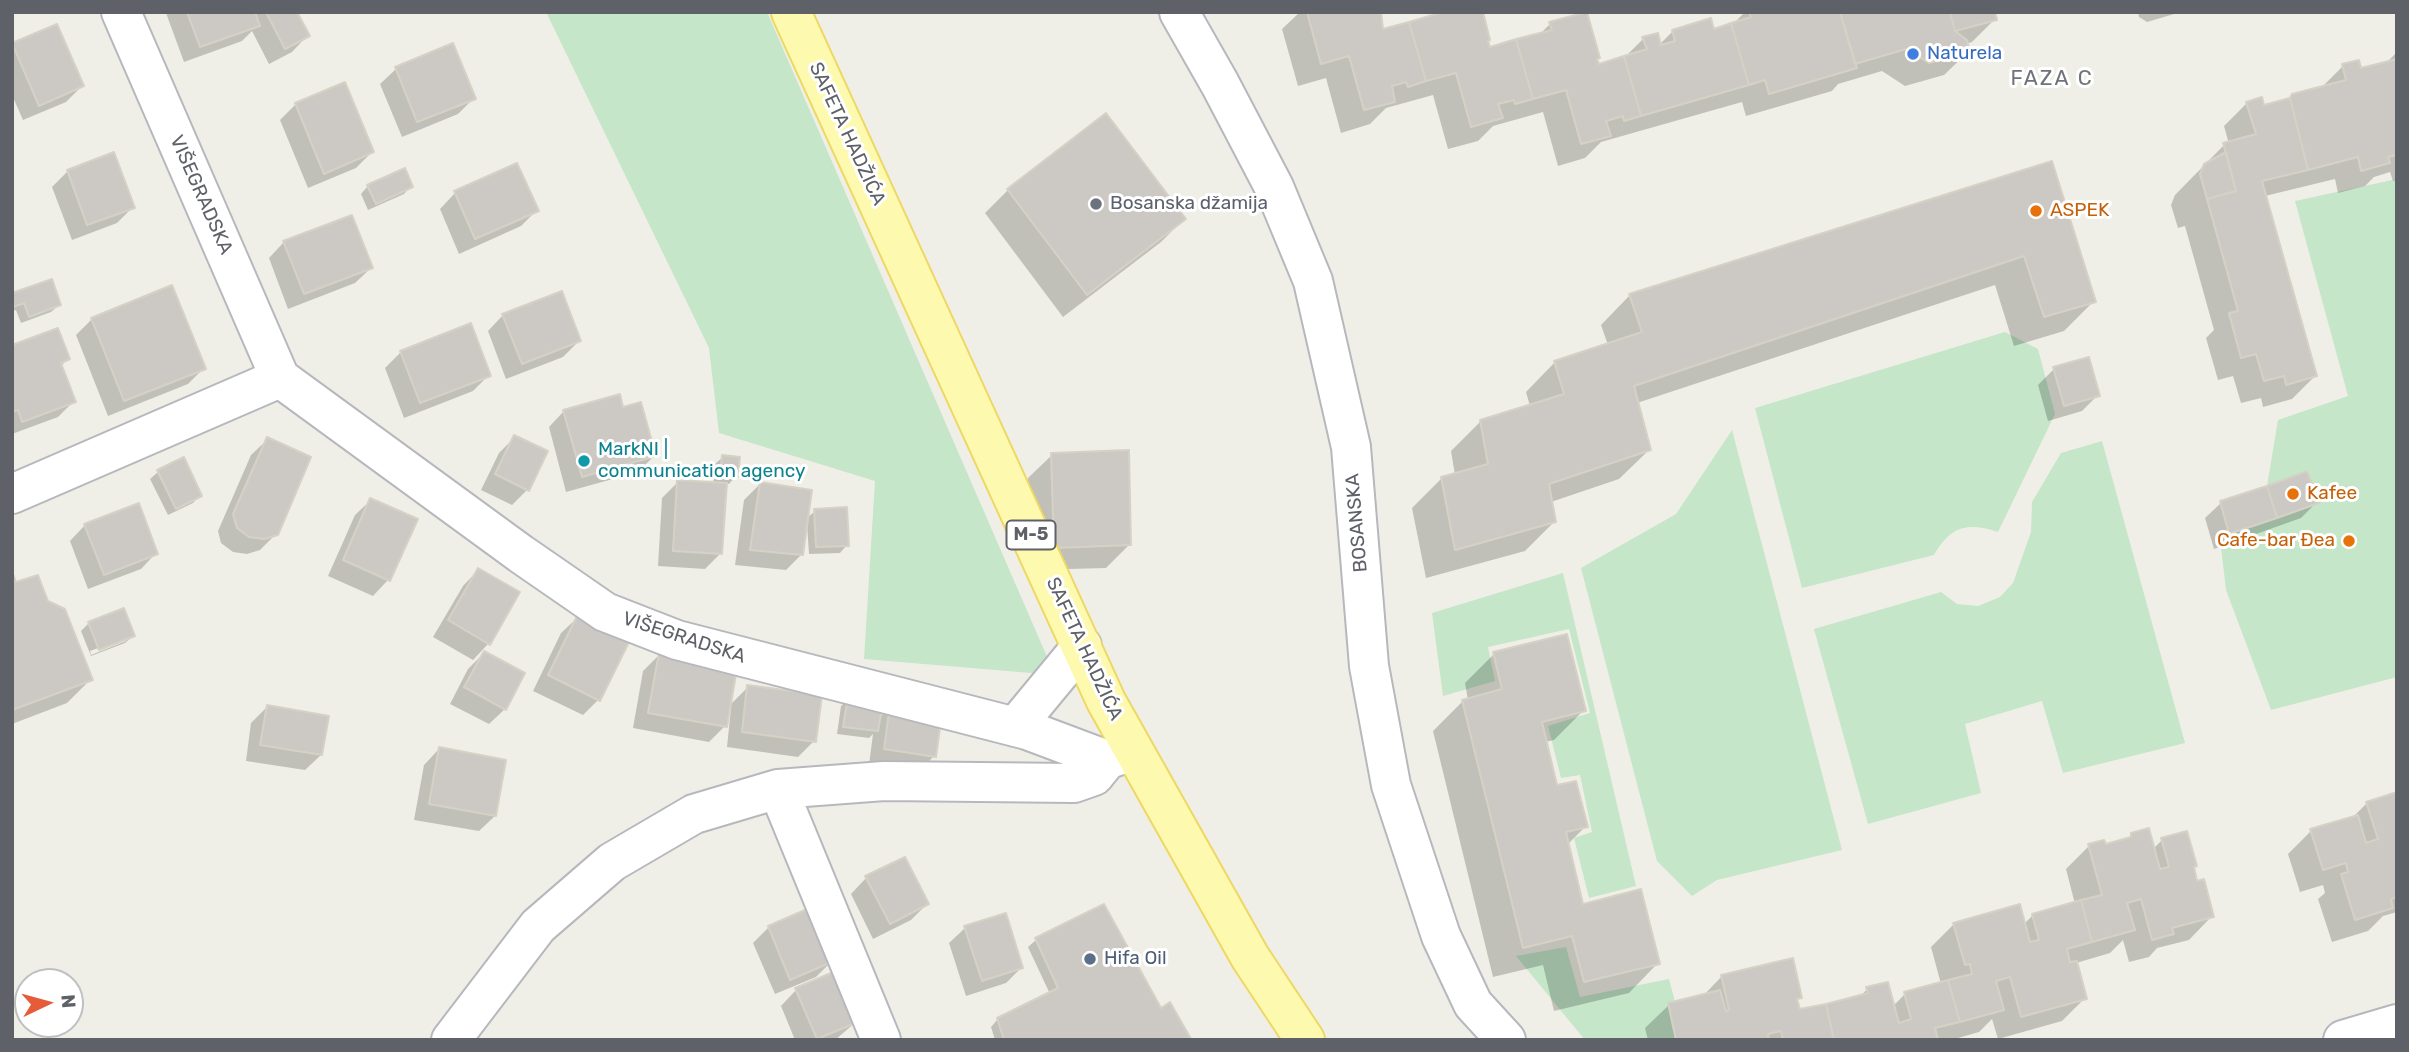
<!DOCTYPE html>
<html>
<head>
<meta charset="utf-8">
<style>
  body { margin:0 }
  #map { position:relative; width:2409px; height:1052px; overflow:hidden; background:#f0efe7; font-family:Rubik,sans-serif }
  canvas { display:block }
  .frame { position:absolute; inset:0; border:14px solid #5e6167; pointer-events:none }
  .north { position:absolute; left:14px; top:968px; width:70px; height:70px; box-sizing:border-box; background:#fff; border:2px solid #bfc0c2; border-radius:50%; rotate:85deg; font-size:19px; font-weight:700; line-height:28px; text-align:center; color:#5e6167 }
  .north::after { content:''; display:block; margin:auto; width:24px; height:32px; background:#e55c39; clip-path:polygon(50% 0,100% 100%,50% 72%,0 100%) }
</style>
</head>
<body>
<div id="map">
<canvas width="2409" height="1052"></canvas>
<div class="frame"></div>
<div class="north">N</div>
</div>
<script>
const ctx = document.querySelector('canvas').getContext('2d');
ctx.lineJoin = 'round';
function fill(path, color) { ctx.fillStyle = color; ctx.fill(path, 'evenodd'); }
function trace(path, color, width, dash) { ctx.strokeStyle = color; ctx.lineWidth = width; ctx.lineCap = dash ? 'butt' : 'round'; ctx.setLineDash(dash || []); ctx.stroke(path); }
function label(font, color, halo, rows, align = 'center') {
  ctx.font = font + ' Rubik,sans-serif'; ctx.lineWidth = 6; ctx.setLineDash([]); ctx.textBaseline = 'middle'; ctx.strokeStyle = halo; ctx.fillStyle = color; for (const [text, x, y, turn = 0] of rows) {
    ctx.save(); ctx.translate(x, y); ctx.rotate((+turn || 0) * Math.PI / 180); ctx.textAlign = isNaN(turn) ? turn : align; if (halo) ctx.strokeText(text, 0, 0); ctx.fillText(text, 0, 0); ctx.restore();
  }
}
const green = new Path2D(`
  M546,12H767L1055,675L864,659L875,481L719,433L709,348Z
  M2397,179V677L2271,710L2226,590L2221,547L2229,534L2319,503L2307,471L2267,486L2278,420L2348,396L2295,201Z
  M2005,332L2038,349L2055,414L1998,532C1967,522 1951,526 1934,555L1802,588L1755,408Z
  M1732,430L1842,850L1717,880L1692,896L1657,861L1581,568L1676,514Z
  M2102,441L2185,743L2063,773L2042,701L1965,724L1981,793L1868,824L1814,629L1941,592L1957,604L1978,606L2000,597L2013,583L2031,532L2032,502L2061,453Z
  M1563,573L1636,886L1589,898L1574,838L1592,832L1580,775L1561,778L1548,726L1590,713L1569,629L1488,647L1495,681L1443,696L1432,613Z
  M1566,947L1580,997L1669,979L1685,1040H1585L1516,956Z`);
const shadow = new Path2D(`
  M295,12L307,36L292,52L269,64L252,31L242,41L184,62L166,13Z
  M1300,12H1379L1382,31L1431,18L1436,12H1481L1489,49L1539,35L1550,24L1598,58L1596,60L1598,66L1624,58L1643,39L1659,45L1673,31H1713L1732,25L1745,12H1993L1995,19L1972,42L1966,44L1968,52L1944,75L1905,86L1882,71L1838,84L1832,91L1746,116L1742,102L1601,142L1585,158L1558,166L1543,112L1493,126L1478,141L1448,149L1433,95L1386,108L1370,124L1341,133L1326,78L1298,86L1282,29Z
  M2138,12H2181L2147,22L2139,17Z
  M13,45L82,86L66,102L23,120L12,95Z
  M2397,52V180L2393,181L2390,172L2374,177L2365,186L2338,193L2335,179L2265,196L2315,376L2292,399L2263,407L2261,398L2241,403L2233,376L2218,380L2206,338L2214,330L2185,226L2178,228L2171,205L2175,195L2224,145L2229,144L2224,126L2247,103L2262,107L2320,89L2343,66L2360,70L2385,64Z
  M396,69L474,98L458,114L402,137L380,84Z
  M296,104L372,152L356,168L308,188L280,120Z
  M1105,115L1184,219L1161,242L1063,317L985,213L1008,190Z
  M2050,163L2094,301L2064,331L2014,346L1995,285L1637,403L1649,450L1619,479L1551,502L1554,522L1525,551L1426,578L1412,508L1442,478L1455,475L1451,451L1480,422L1530,406L1526,392L1555,362L1608,345L1601,325L1630,295Z
  M68,171L133,207L117,223L72,240L52,187Z
  M368,186H411L404,194L368,210L361,194Z
  M455,193L537,210L521,226L459,254L440,209Z
  M284,242L371,268L355,283L288,309L269,258Z
  M12,295L59,305L51,312L21,323L16,310L12,311Z
  M503,315L579,341L563,357L506,379L488,331Z
  M92,319L204,368L188,384L108,416L76,335Z
  M12,346L68,359L60,367L74,401L58,417L12,434Z
  M401,352L489,375L473,391L404,418L385,368Z
  M2054,369L2098,395L2082,411L2048,421L2038,385Z
  M622,409L654,456L638,472L566,492L549,427L564,411Z
  M515,437L527,490L512,505L481,490L499,453Z
  M267,440L276,534L260,550L247,554L233,552L221,543L218,531L251,455Z
  M1052,455L1130,544L1106,568L1032,570L1028,478Z
  M723,457L736,476L729,484H725L721,553L705,569L658,566L662,498L678,482L713,484L715,464Z
  M183,459L200,495L193,503L168,515L150,479L158,472Z
  M760,484L806,519L815,511L847,545L840,553L809,554L807,524H806L802,554L786,570L735,565L744,500Z
  M371,500L388,580L373,596L328,576L355,515Z
  M2317,502L2301,518L2214,549L2205,518L2221,503Z
  M85,525L156,553L141,569L88,589L70,541Z
  M478,570L488,644L473,660L433,637L463,586Z
  M12,576L15,584L46,602L91,679L67,703L12,724Z
  M577,618L598,700L583,715L533,691L561,633Z
  M89,623L133,636L125,643L91,656L81,631ZM126,638V641L91,655L90,651Z
  M484,653L505,709L489,724L450,704L468,669Z
  M1494,654L1584,710L1554,740L1545,742L1556,787L1586,826L1567,845L1582,906L1658,963L1629,993L1554,1011L1543,965L1493,977L1433,731L1463,701L1468,700L1465,683Z
  M659,655L729,706L748,687L814,741L798,757L727,747L731,708L728,707L725,726L709,742L633,728L643,671Z
  M849,699L878,719L890,707L934,756L919,772L869,765L873,734L869,738L837,734L841,706Z
  M267,707L321,755L305,770L246,761L251,723Z
  M439,749L495,816L479,831L414,820L424,765Z
  M2397,794V912L2383,916L2368,931L2332,942L2318,899L2325,893L2323,885L2300,892L2288,854L2311,831L2352,818L2367,803Z
  M2132,835L2153,849L2162,840L2192,868L2196,883L2212,916L2189,940L2157,948L2149,957L2129,962L2123,940L2110,953L2076,963L2085,998L2062,1021L1998,1039L1992,1019L1979,1032L1951,1040H1648L1645,1028L1669,1005L1702,997L1722,976L1800,997L1796,1001L1799,1012L1860,997L1867,989L1893,1006L1905,994L1941,984L1931,947L1954,924H2024L2033,915L2075,904L2066,869L2089,846H2105L2126,841Z
  M866,878L927,904L911,920L873,939L851,894Z
  M1103,906L1160,1010L1189,1038L995,1040L991,1027L998,1019L1050,994L1028,947L1036,940Z
  M769,927L832,961L816,977L775,994L753,943Z
  M965,928L1021,968L1006,983L966,996L949,943Z
  M796,990L856,1022L835,1040H795L781,1006Z`);
const building = new Path2D(`
  M187,12H255L260,26L200,47Z
  M266,12H297L310,36L285,49Z
  M1307,12H1381L1383,29L1409,22L1426,81L1408,87L1406,82L1392,86L1395,102L1364,110L1349,56L1321,64Z
  M1483,12L1490,40L1488,41L1490,47L1516,39L1533,99L1515,104L1514,100L1498,104L1503,118L1471,127L1456,73L1426,81L1409,22L1443,12Z
  M1587,12L1600,58L1597,59L1599,64L1624,56L1641,116L1624,121L1623,116L1606,121L1611,136L1581,144L1566,90L1533,99L1516,39L1552,30L1549,22Z
  M1749,12H1840L1857,68L1769,94L1765,80L1749,85L1731,23L1751,17Z
  M1840,12H1950L1955,31L1967,40L1970,52L1929,63L1906,49L1855,64Z
  M1950,12H1995L1997,20L1955,31Z
  M1711,18L1714,29L1731,23L1749,85L1641,116L1624,56L1647,49L1642,37L1658,33L1661,45L1675,41L1672,30Z
  M57,24L84,86L39,106L12,43Z
  M453,43L476,99L417,122L395,67Z
  M2397,59V155L2388,157L2390,163L2361,171L2358,157L2308,170L2290,98L2292,94L2346,80L2342,64L2359,60L2361,68Z
  M345,82L374,152L324,174L295,103Z
  M2262,97L2264,105L2290,98L2308,170L2262,181L2317,376L2286,385L2284,376L2264,381L2256,354L2241,358L2229,313L2238,311L2207,199L2236,191L2223,143L2256,134L2246,102Z
  M1106,113L1186,219L1087,295L1007,189Z
  M114,152L135,208L87,225L67,170Z
  M2226,152L2236,191L2207,199L2200,174L2204,164Z
  M2052,161L2096,302L2044,317L2024,256L1634,386L1651,450L1549,484L1556,522L1455,550L1441,477L1488,464L1480,420L1564,394L1554,361L1642,332L1629,294Z
  M517,163L539,211L475,239L454,191Z
  M405,168L413,187L376,204L367,185Z
  M352,215L373,268L304,294L283,241Z
  M52,279L61,305L29,317L24,303L13,307L12,293Z
  M172,285L206,369L124,401L91,318Z
  M562,291L581,341L522,364L502,314Z
  M471,323L491,376L420,403L400,351Z
  M58,328L70,359L61,363L76,402L22,422L18,410L12,412V345Z
  M2089,357L2100,396L2064,406L2053,367Z
  M620,394L623,407L641,402L656,456L582,477L563,410Z
  M514,435L548,451L529,491L495,474Z
  M267,437L311,457L278,535L264,539L249,537L237,528L233,514Z
  M1129,450L1131,545L1054,548L1051,453Z
  M722,455L740,457L738,477L720,475Z
  M184,457L202,496L176,509L157,470Z
  M2307,471L2319,503L2277,518L2267,486Z
  M677,480L727,483L722,554L673,551Z
  M760,482L812,490L803,555L750,550Z
  M2267,486L2277,518L2229,534L2220,501Z
  M370,498L418,519L390,581L343,560Z
  M139,503L158,554L104,575L84,524Z
  M847,507L849,546L816,547L814,509Z
  M478,568L520,592L490,645L448,620Z
  M12,571L16,582L38,575L48,601L65,609L93,680L12,710Z
  M124,608L135,636L99,650L88,622Z
  M577,616L629,642L600,701L548,675Z
  M1567,634L1586,711L1542,722L1557,785L1576,781L1588,827L1566,832L1583,904L1641,889L1660,964L1584,982L1572,936L1523,948L1462,700L1502,689L1493,652Z
  M484,651L525,673L506,710L464,687Z
  M659,653L737,668L727,727L648,713Z
  M747,685L822,695L816,742L742,732Z
  M848,697L883,702L878,731L843,727Z
  M267,705L329,716L322,755L260,745Z
  M890,705L942,713L936,757L884,749Z
  M439,747L506,760L496,816L429,804Z
  M2397,792V897L2391,899L2393,908L2355,920L2341,874L2348,872L2346,863L2323,870L2310,829L2358,815L2366,843L2378,839L2366,802Z
  M2149,828L2160,869L2169,867L2161,838L2187,831L2197,866L2194,867L2197,881L2204,879L2214,917L2172,928L2174,934L2152,940L2141,899L2127,903L2135,930L2092,942L2081,900L2102,895L2088,844L2104,840L2106,844L2131,837V833Z
  M905,857L929,904L890,924L865,876Z
  M2081,900L2092,942L2067,949L2070,962L2077,961L2087,999L2021,1017L2010,977L1996,981L2004,1010L1960,1022L1948,980L1972,974L1970,964L1965,965L1953,923L2020,904L2030,942L2039,940L2032,914Z
  M1104,904L1161,1008L1170,1002L1191,1039L1004,1040L997,1018L1058,988L1035,938Z
  M812,907L834,961L790,980L768,926Z
  M1006,913L1023,968L982,981L964,926Z
  M1793,958L1802,998L1797,999L1800,1009L1826,1004L1834,1040H1783L1781,1031L1768,1034L1769,1040H1676L1668,1003L1720,990L1726,1011L1729,1010L1721,975Z
  M836,971L858,1022L817,1039L795,988Z
  M1948,980L1960,1022L1935,1028L1938,1040H1834L1826,1004L1868,993L1866,987L1888,982L1899,1023L1911,1019L1904,992Z`);
const minor = new Path2D(`
  M121,12L280,378L521,554L605,612L677,640L1027,730L1107,760
  M1179,12L1220,84L1274,187L1313,281L1351,447L1369,666L1391,785L1441,936L1473,1004L1506,1040
  M12,494L280,378
  M1015,727L1082,646
  M778,789L881,1040
  M451,1040L538,926L612,862L694,814L778,789L884,781L1074,783L1094,776L1107,760L1126,753
  M2343,1040L2397,1024`);
const major = new Path2D(`
  M791,12L1106,701L1250,957L1305,1040`);
const markers = [
  [1913,54,7,"#3f7fe0"],
  [1096,204,7,"#6b7280"],
  [2036,211,7,"#e8710a"],
  [584,461,7,"#0f9aa8"],
  [2293,494,7,"#e8710a"],
  [2349,541,7,"#e8710a"],
  [1090,959,7,"#5c6f8a"]
];
const shields = [
  [1031,535,49]
];
const shieldNames = [
  ["M-5",1031,535]
];
const shopNames = [
  ["Naturela",1927,54]
];
const streetNames = [
  ["SAFETA HADŽIĆA",847,134,65],
  ["VIŠEGRADSKA",201,195,66],
  ["BOSANSKA",1357,523,-95],
  ["VIŠEGRADSKA",684,638,18],
  ["SAFETA HADŽIĆA",1084,649,65]
];
const worshipNames = [
  ["Bosanska džamija",1110,204]
];
const foodNames = [
  ["ASPEK",2050,211],
  ["Kafee",2307,494],
  ["Cafe-bar Đea",2335,541,"right"]
];
const cultureNames = [
  ["MarkNI |",598,450],
  ["communication agency",598,472]
];
const serviceNames = [
  ["Hifa Oil",1104,959]
];
const neighbourhoodNames = [
  ["FAZA C",2052,79]
];
fill(green, '#c5e6c9');
fill(shadow, '#0003');
fill(building, '#ccc9c4');
trace(building, '#d5d2c5', 2);
trace(minor, '#b7b8bd', 42);
trace(major, '#eed863', 42);
trace(minor, '#fff', 38);
trace(major, '#fdfaaf', 38);
for (const [x, y, r, color] of markers) { const dot = new Path2D(); dot.arc(x, y, r, 0, 2 * Math.PI); ctx.fillStyle = color; ctx.fill(dot); trace(dot, '#fff', 2.5); }
for (const [x, y, w] of shields) { const box = new Path2D(); box.roundRect(x - w / 2, y - 14.5, w, 29, 5); ctx.fillStyle = '#fff'; ctx.fill(box); trace(box, '#5e6167', 2); }
label('bold 18px', '#5e6167', null, shieldNames);
label('19px', '#366cbe', '#fff', shopNames, 'left');
label('19px', '#5e6167', '#fff', streetNames);
label('19px', '#5b616d', '#fff', worshipNames, 'left');
label('19px', '#c56008', '#fff', foodNames, 'left');
label('19px', '#0d838f', '#fff', cultureNames, 'left');
label('19px', '#4e5e75', '#fff', serviceNames, 'left');
ctx.letterSpacing = '2px';
label('21px', '#6f7379', '#fff', neighbourhoodNames);
ctx.letterSpacing = '0px';
</script>
</body>
</html>
